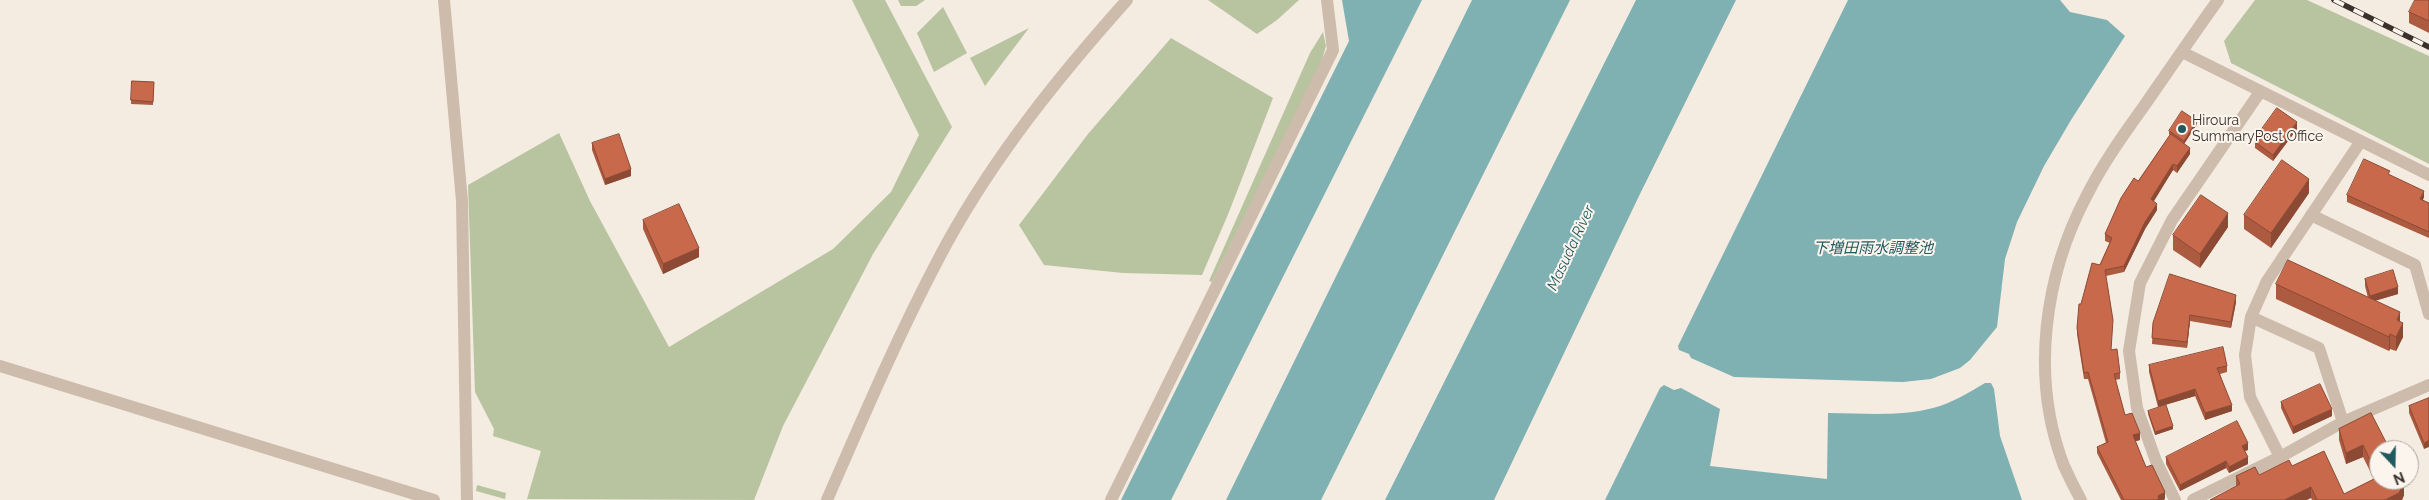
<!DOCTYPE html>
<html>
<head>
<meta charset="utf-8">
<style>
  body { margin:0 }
  #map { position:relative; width:2429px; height:500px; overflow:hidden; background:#f4ebe1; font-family:Raleway,sans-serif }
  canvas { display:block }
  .north { position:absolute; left:2369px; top:440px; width:50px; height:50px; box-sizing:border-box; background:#fbf5ee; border:1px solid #aea6a0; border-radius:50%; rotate:159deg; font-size:14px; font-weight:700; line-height:20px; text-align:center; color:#3b302b }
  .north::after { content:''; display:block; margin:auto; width:18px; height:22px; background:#1f5a5e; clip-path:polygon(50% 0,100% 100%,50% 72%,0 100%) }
</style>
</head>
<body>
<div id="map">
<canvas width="2429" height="500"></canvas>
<div class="north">N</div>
</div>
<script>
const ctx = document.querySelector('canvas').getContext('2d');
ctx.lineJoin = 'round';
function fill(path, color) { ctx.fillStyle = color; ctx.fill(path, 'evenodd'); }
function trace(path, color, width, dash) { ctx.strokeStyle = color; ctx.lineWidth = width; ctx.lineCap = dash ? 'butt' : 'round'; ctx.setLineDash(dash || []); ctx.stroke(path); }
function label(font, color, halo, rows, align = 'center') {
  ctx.font = font + ' Raleway,"Noto Sans JP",sans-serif'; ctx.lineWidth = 4; ctx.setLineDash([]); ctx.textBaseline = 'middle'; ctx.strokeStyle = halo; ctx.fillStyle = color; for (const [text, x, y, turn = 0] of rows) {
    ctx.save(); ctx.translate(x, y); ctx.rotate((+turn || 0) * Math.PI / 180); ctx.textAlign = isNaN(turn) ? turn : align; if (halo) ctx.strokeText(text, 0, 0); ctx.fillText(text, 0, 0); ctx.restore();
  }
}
const green = new Path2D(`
  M852,0H885L952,127L873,254L783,426L754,500L527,499L541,451L493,436L494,429L475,392L468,185L559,133L590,201L669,347L833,249L891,192L919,135Z
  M898,0H925L916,6H901Z
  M1208,0H1299L1277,20L1257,34Z
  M2255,0H2307L2429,56V164L2231,63L2224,41Z
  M943,7L967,53L934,72L917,33Z
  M1029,28L985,86L970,58Z
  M1323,32L1326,46L1321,63L1212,282L1209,281L1310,53Z
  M1171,38L1273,98L1229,212L1202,275L1123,273L1044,265L1019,225L1088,134Z
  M477,485L506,493L505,499L476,491Z`);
const water = new Path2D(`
  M1342,0H1422L1171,500H1121L1349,41Z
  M1472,0H1570L1321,500H1226Z
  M1636,0H1736L1638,198L1494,500H1385Z
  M1848,0H2060L2070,12L2107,20L2125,36L2071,120L2044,166L2017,222L2005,259L1997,327L1970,360L1960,368L1931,379L1903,382L1734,377L1691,358L1689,354L1679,350L1678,346Z
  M1985,383H1991L1994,389L2000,436L2022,500H1605L1660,388L1664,385L1674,390L1681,388L1720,409L1710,466L1827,479L1828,413C1862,413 1900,417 1933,408C1952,403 1968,393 1985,383Z`);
const minor = new Path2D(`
  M444,0L462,201L467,500
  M2182,52L2429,175
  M2311,215L2415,265L2429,314
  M2251,317L2319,348L2343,422
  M2280,457L2250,397L2245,355L2251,317L2267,281L2361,141
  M1111,500L1333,50L1327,0
  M2175,500L2156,461L2137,408L2129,351L2140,283L2172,220L2260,92
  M2193,500L2280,457L2343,422L2429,385`);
const tertiary = new Path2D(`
  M0,366L434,500
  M827,500C865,413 902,326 947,243C996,154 1060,75 1127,0
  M2081,500C2075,489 2069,477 2064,466C2030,378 2044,276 2087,195C2103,163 2124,134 2144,106C2169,70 2193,35 2218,0`);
const rail = new Path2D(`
  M2334,0L2429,47`);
const wall = new Path2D(`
  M2429,0V33L2409,23V12Z
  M132,81L154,82L153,105L131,104Z
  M2197,124L2184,144L2190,154L2177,173L2173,170L2153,201L2157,210L2145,229L2124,272L2106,276L2111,350L2120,373V379L2115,380L2125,415L2140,440L2135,441L2146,467L2165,499L2163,500H2121L2097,453V447L2106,443L2088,379H2084L2077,334V328L2081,304L2110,243L2105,241V234L2138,181L2170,135L2169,134V131Z
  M2297,129L2273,161L2255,148V142L2259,137V133Z
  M592,143L631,176L605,185L592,150Z
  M2390,175L2424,197L2423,200L2429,203V238L2347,202V195Z
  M2309,193L2271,248L2244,229V215Z
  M643,220L699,257L663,274L643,229Z
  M2228,227L2200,268L2173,250V235Z
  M2365,279L2398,294L2375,301L2400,322L2403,337L2396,351L2390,349L2389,351L2276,299V284L2368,298L2365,286Z
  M2236,302L2231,328L2190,321L2187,348L2152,344L2153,323Z
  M2149,365L2227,366V372L2220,374L2232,411L2205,420L2195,396L2158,407L2149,372Z
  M2429,398L2424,449L2409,413V406Z
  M2281,402L2332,416L2293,434L2281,408Z
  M2148,411L2173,429L2155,435L2148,414Z
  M2371,413L2404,495L2402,500H2312L2311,498L2236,486V476L2259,475L2292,466L2344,494L2374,479L2363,457L2346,464L2339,440V429Z
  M2248,450L2245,451L2248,464L2229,473L2226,468L2180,491L2166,464V457Z`);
const shadedWall = new Path2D(`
  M2197,121V124L2184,144V141Z
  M2297,122V129L2273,161V155Z
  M2190,148V154L2177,173V166Z
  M2173,164V170L2151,206V199Z
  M631,169V176L605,185V179Z
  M2309,179V193L2271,248V233Z
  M2424,191V197L2420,205V199Z
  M2157,204V210L2145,229L2124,272V266L2145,222Z
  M2228,213V227L2200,268V254Z
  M699,248V257L663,274V264Z
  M2398,287V294L2370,302V296Z
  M2236,295V302L2231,328V322Z
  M2400,312V327L2397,320Z
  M2190,315V321L2187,348V342Z
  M2403,323V337L2396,351V337Z
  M2390,334V349L2389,351V337Z
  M2195,389V396L2158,407V401Z
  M2232,405V411L2205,420V413Z
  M2332,409V416L2293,434V427Z
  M2173,426V429L2155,435V432Z
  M2140,433V440L2133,442V435Z
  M2429,440V447L2424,449V443Z
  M2248,443V450L2242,452V446Z
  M2363,445V457L2346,464V453Z
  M2248,457V464L2229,473V467Z
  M2226,461V468L2180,491V485Z
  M2404,483V495L2402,500H2385Z
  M2311,487V498L2307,500H2284Z
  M2165,492V499L2163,500H2156L2158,496Z`);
const building = new Path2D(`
  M2415,0H2429V21L2409,12Z
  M132,81L154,82L153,102L131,100Z
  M2277,108L2297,122L2273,155L2255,142L2261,134L2259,133Z
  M2182,111L2197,121L2184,141L2169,131Z
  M619,134L631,169L605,179L592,143Z
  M2171,134L2190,148L2177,166L2173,164L2151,199L2157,204L2145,222L2124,266L2105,270L2113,320L2111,350L2117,349L2120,373L2114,374L2125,415L2132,413L2140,433L2133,435L2146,467L2152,465L2165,492L2158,496L2159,499L2156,500H2124L2097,447L2108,442L2088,372L2084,373L2077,328L2079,304H2081L2092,263L2100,265L2112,238L2105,234L2121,198L2134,178L2138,181Z
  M2364,159L2390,171L2388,174L2424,191L2420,199L2429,203V232L2347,195Z
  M2282,160L2309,179L2271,233L2244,215Z
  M2201,195L2228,213L2200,254L2173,235Z
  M679,204L699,248L663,264L643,220Z
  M2288,260L2400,312L2397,320L2403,323L2396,337L2390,334L2389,337L2276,284Z
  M2393,270L2398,287L2370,296L2365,279Z
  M2170,274L2236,295L2231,322L2190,315L2187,342L2152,338L2153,323Z
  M2223,347L2227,366L2217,368L2232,405L2205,413L2195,389L2158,401L2149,365Z
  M2320,384L2332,409L2293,427L2281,402Z
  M2429,398V440L2424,443L2409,406Z
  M2166,405L2173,426L2155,432L2148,411Z
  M2371,413L2390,450H2379V480H2404V483L2399,493L2385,500H2317L2311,487L2284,500H2210L2240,484L2236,476L2255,467L2259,475L2289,460L2292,466L2324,451L2344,494L2378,477L2363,445L2346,453L2339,429Z
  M2237,421L2248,443L2242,446L2248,457L2229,467L2226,461L2180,485L2166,457Z`);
const markers = [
  [2182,129,5,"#1f5a5e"]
];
const poiNames = [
  ["Hiroura",2192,121],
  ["SummaryPost Office",2192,137]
];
const waterNames = [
  ["Masuda River",1571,248,-65],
  ["下増田雨水調整池",1873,248]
];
fill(green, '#b8c4a0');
fill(water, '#7fb0b2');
trace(minor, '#cdbbac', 12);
trace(tertiary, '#cdbbac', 12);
trace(rail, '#3b302b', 5.5);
trace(rail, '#fbf5ee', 4, [11]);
fill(wall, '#ac5a40');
fill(shadedWall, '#8c4a34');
fill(building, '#c8694b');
trace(building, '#8c4a34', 1);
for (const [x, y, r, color] of markers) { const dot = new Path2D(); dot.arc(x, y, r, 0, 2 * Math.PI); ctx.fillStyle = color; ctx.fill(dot); trace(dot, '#fbf5ee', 2); }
label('14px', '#3b302b', '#fbf5ee', poiNames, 'left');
label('italic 15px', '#1f5a5e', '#fbf5ee', waterNames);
</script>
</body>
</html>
